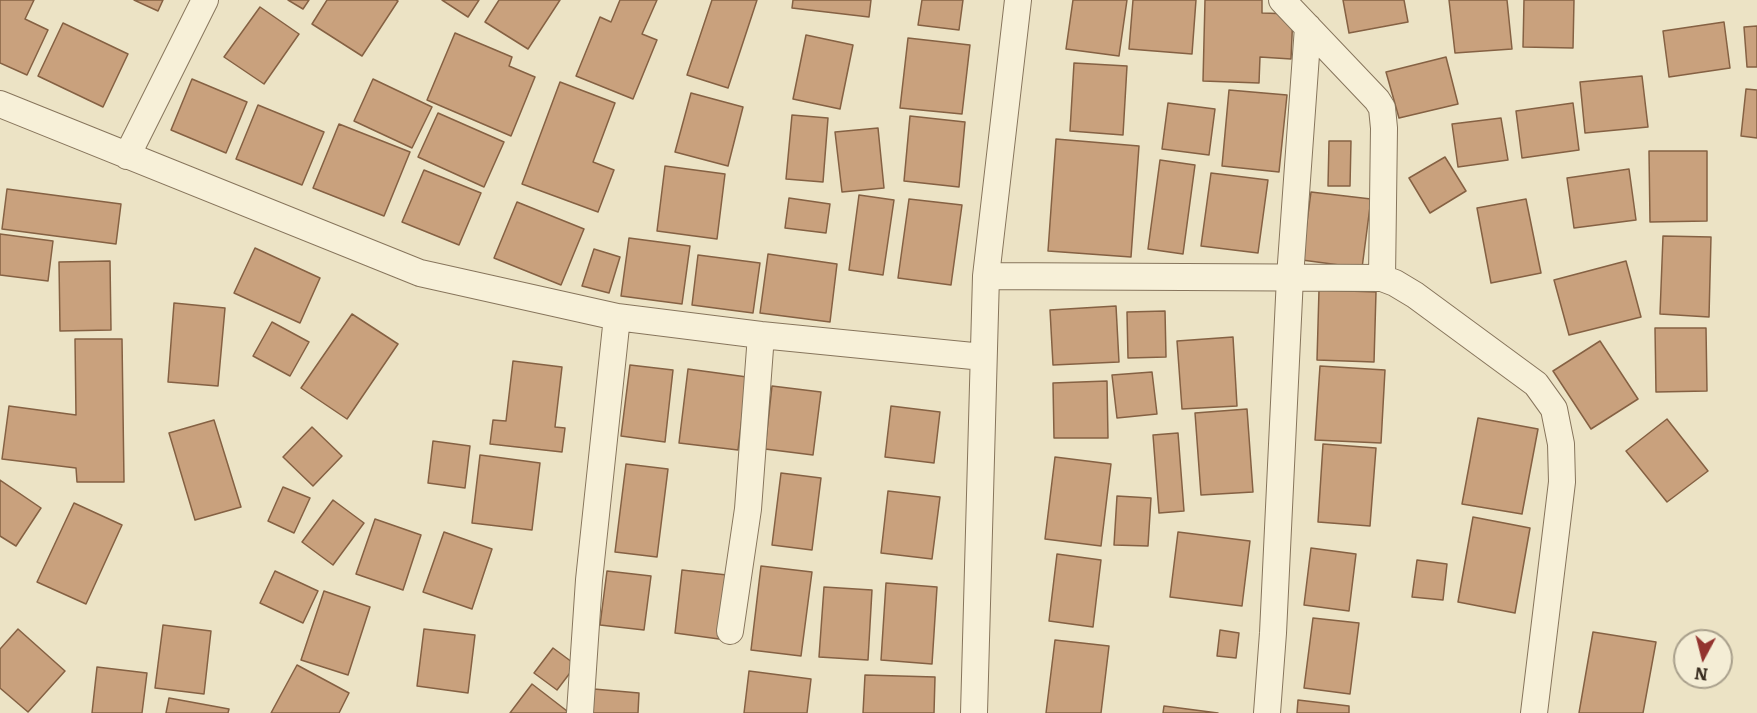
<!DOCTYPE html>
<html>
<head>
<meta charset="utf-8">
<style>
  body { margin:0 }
  #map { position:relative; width:1757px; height:713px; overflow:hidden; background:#ece3c5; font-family:Literata,serif }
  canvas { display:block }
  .north { position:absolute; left:1673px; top:629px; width:60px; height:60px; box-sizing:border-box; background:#f4edd5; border:2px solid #a9a08c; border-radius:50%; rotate:187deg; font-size:16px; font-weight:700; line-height:24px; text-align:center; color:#382c1f }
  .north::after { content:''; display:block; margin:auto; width:21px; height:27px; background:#93342f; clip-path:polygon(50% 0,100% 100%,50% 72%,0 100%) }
</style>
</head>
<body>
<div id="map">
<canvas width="1757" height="713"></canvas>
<div class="north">N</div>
</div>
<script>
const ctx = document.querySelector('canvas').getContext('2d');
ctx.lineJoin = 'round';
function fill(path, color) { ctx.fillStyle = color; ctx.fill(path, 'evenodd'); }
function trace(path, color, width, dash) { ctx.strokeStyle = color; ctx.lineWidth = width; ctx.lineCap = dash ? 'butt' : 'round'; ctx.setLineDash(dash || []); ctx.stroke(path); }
const building = new Path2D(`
  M0,0H34L25,19L48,30L27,75L0,63Z
  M134,0H163L158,11Z
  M288,0H309L303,9Z
  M327,0H396L398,1L362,56L312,24Z
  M442,0H479L468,17Z
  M499,0H560L528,49L485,22Z
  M620,0H657L642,34L657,40L633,99L576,76L600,17L611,22Z
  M712,0H757L728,88L687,75Z
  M793,0H871L869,17L792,8Z
  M922,0H963L959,30L918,25Z
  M1073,0H1127L1119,56L1066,49Z
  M1133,0H1196L1192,54L1129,49Z
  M1205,0H1262V13L1293,14L1291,59L1260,57L1259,83L1203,81Z
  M1343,0H1404L1408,22L1349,33Z
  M1449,0H1507L1512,49L1455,53Z
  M1524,0H1574L1573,48L1523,47Z
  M260,7L299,34L264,84L224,57Z
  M1724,22L1730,68L1669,77L1663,31Z
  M63,23L128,54L103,107L38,76Z
  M1757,26V67H1747L1744,27Z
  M455,33L512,57L509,66L535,77L511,136L427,100Z
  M806,35L853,45L840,109L793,99Z
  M908,38L970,45L962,114L900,108Z
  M1446,57L1458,104L1399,118L1386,72Z
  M1074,63L1127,66L1123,135L1070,131Z
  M1642,76L1648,127L1585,133L1580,82Z
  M192,79L247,102L226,153L171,130Z
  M373,79L432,107L412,148L354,121Z
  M560,82L615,103L593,162L614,170L598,212L522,184Z
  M1746,89L1757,90V138L1741,136Z
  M1229,90L1287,95L1279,172L1222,166Z
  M691,93L743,107L728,166L675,152Z
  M1168,103L1215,109L1209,155L1162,149Z
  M1573,103L1579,150L1522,158L1516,111Z
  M258,105L324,132L302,185L236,159Z
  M438,113L504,142L484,187L418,157Z
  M792,115L828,118L823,182L786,179Z
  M910,116L965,122L959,187L904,181Z
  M1501,118L1508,160L1458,167L1452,124Z
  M339,124L410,152L384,216L313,188Z
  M878,128L884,188L842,192L835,132Z
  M1056,139L1139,146L1131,257L1048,251Z
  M1329,141H1351L1350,186H1328Z
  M1649,151H1707V221L1650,222Z
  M1445,157L1466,191L1430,213L1409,178Z
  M1160,160L1195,165L1183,254L1148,249Z
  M665,166L725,174L717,239L657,231Z
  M1629,169L1636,220L1574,228L1567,178Z
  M424,170L481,193L459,245L402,222Z
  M1211,173L1268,180L1258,253L1201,246Z
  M7,189L121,204L116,244L2,229Z
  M1311,192L1371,199L1362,268L1302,260Z
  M859,195L894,200L883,275L849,270Z
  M789,198L830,204L826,233L785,228Z
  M909,199L962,205L951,285L898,278Z
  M1526,199L1541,273L1491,283L1477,208Z
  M517,202L584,229L561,285L494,258Z
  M0,234L53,241L48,281L0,275Z
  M1663,236L1711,237L1709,317L1660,314Z
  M629,238L690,246L682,304L621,296Z
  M255,248L320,278L300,323L234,293Z
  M594,249L620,257L609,293L582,286Z
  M768,254L837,264L830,322L760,313Z
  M698,255L760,263L753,313L692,305Z
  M110,261L111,330L60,331L59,262Z
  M1626,261L1641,317L1569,335L1554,280Z
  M1319,290L1376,292L1374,362L1317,360Z
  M174,303L225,308L218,386L168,382Z
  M1116,306L1119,362L1053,365L1050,310Z
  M1165,311L1166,357L1128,358L1127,312Z
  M352,314L398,344L347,419L301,388Z
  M272,322L309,342L290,376L253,356Z
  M1655,328H1706L1707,391L1656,392Z
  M1233,337L1237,406L1182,409L1177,341Z
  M75,339H122L124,482H77L76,468L2,459L9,406L76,415Z
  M1600,341L1638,399L1591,429L1553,371Z
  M513,361L562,367L555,427L565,428L562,452L490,444L493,420L506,421Z
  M630,365L673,370L665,442L621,436Z
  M1320,366L1385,370L1381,443L1315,440Z
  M688,369L747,377L738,450L679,443Z
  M1152,372L1157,414L1117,418L1112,375Z
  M1107,381L1108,438H1054L1053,383Z
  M772,386L821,392L813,455L765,449Z
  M891,406L940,412L934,463L885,457Z
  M1247,409L1253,492L1201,495L1195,413Z
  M1478,418L1538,429L1522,514L1462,504Z
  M1667,419L1708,471L1667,502L1626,451Z
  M214,420L241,507L195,520L169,433Z
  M312,427L342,456L313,486L283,457Z
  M1178,433L1184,511L1159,513L1153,435Z
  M433,441L470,446L465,488L428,483Z
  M1323,444L1376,448L1370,526L1318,522Z
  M480,455L540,463L532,530L472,523Z
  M1055,457L1111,464L1101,546L1045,539Z
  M626,464L668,469L657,557L615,552Z
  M781,473L821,478L812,550L772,545Z
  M0,480L41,508L16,546L0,536Z
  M283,487L310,498L294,533L268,521Z
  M888,491L940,497L932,559L881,553Z
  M1117,496L1151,498L1148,546L1114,545Z
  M333,500L364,523L333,565L302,542Z
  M74,503L122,525L86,604L37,582Z
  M1473,517L1530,528L1515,613L1458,602Z
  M375,519L421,535L403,590L356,574Z
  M444,532L492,549L472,609L423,592Z
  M1178,532L1250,541L1242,606L1170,597Z
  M1311,548L1356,554L1349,611L1304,605Z
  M1057,554L1101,560L1093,627L1049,621Z
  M1417,560L1447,564L1443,600L1412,597Z
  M761,566L812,572L801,656L751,650Z
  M682,570L727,575L719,639L675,633Z
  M275,571L318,591L303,623L260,603Z
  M607,571L651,576L644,630L600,625Z
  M886,583L937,587L932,664L881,660Z
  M824,587L872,590L868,660L819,657Z
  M324,591L370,607L348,675L301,660Z
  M1313,618L1359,623L1350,694L1304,688Z
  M163,625L211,631L204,694L155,688Z
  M18,629L65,671L28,712L0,688V649Z
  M424,629L475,635L468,693L417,686Z
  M1220,630L1239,633L1236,658L1217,656Z
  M1593,632L1656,642L1643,713H1579Z
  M1055,640L1109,646L1101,713H1046Z
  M553,648L576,665L557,690L534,673Z
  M297,665L349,693L339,713H271Z
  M97,667L147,673L142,713H92Z
  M749,671L811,679L807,713H744Z
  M865,675L935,677L934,713H863Z
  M532,684L567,711L566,713H510Z
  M594,689L639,693L638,713H592Z
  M169,698L229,709L228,713H166Z
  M1298,700L1349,706V713H1297Z
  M1164,706L1218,713H1163Z`);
const street = new Path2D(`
  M1282,0L1377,100L1382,108L1384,128L1382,278
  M0,104L420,273L617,317L761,335L983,357
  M127,156L205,0
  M986,276L1382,278L1395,283L1415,295L1536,384L1554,409L1561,444L1562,482L1534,713
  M730,631L748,509L761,335
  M580,713L589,580L617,317
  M974,713L986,276L1018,0
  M1267,713L1273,633L1290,277L1308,27`);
fill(building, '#c9a17d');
trace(building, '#856143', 1.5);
trace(street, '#87755c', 28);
trace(street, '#f7f0d8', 26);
</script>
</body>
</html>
